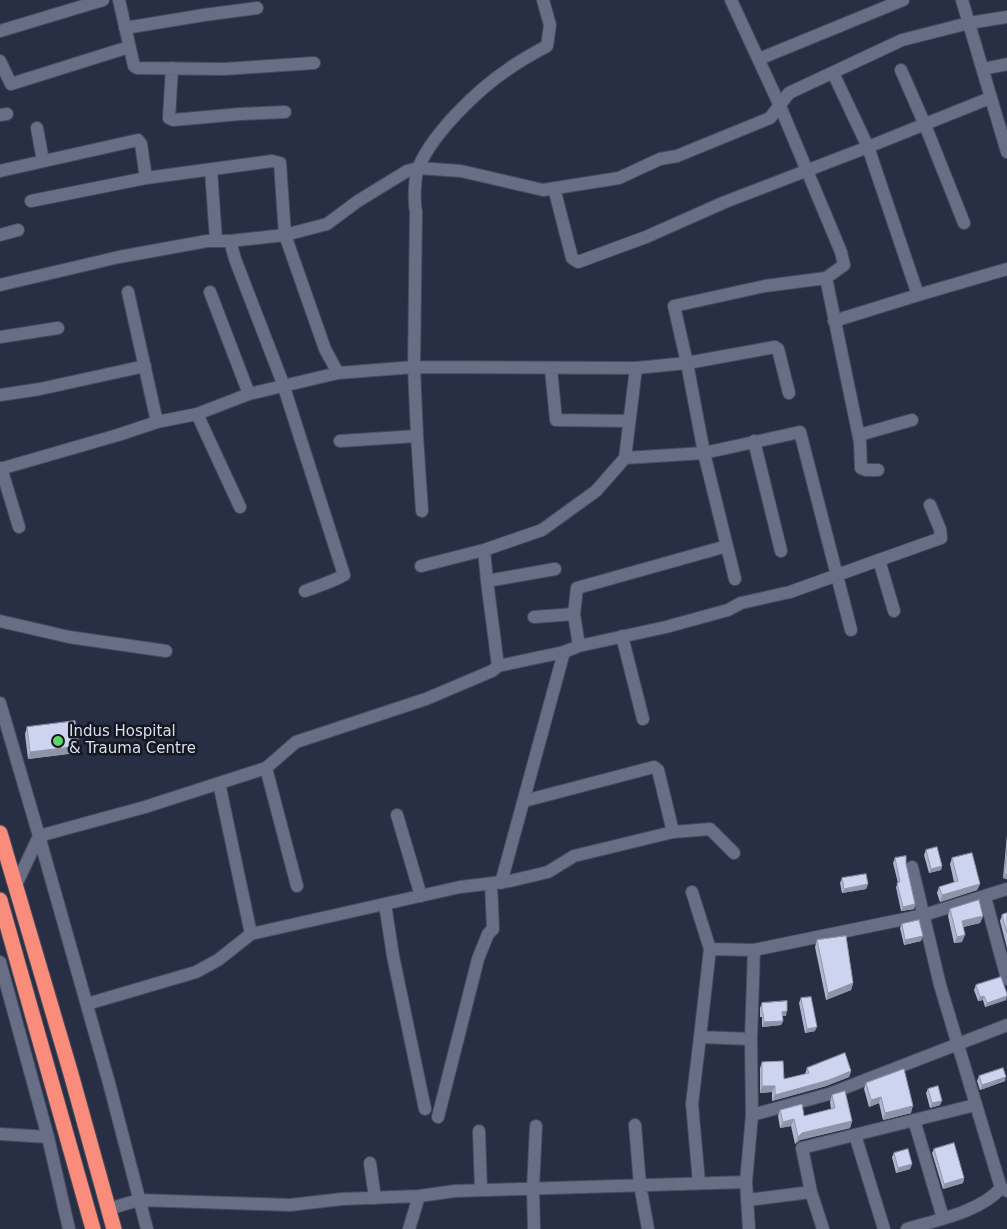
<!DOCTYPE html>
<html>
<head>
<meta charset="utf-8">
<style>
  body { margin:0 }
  canvas { display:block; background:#282e43 }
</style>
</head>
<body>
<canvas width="1007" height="1229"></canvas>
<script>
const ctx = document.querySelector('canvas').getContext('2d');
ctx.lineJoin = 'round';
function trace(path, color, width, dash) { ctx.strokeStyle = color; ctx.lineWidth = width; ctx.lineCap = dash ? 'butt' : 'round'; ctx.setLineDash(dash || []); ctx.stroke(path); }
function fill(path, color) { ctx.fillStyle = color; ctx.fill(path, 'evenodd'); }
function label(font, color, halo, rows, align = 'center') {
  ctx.font = font + ' "DejaVu Sans",sans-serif'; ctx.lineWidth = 5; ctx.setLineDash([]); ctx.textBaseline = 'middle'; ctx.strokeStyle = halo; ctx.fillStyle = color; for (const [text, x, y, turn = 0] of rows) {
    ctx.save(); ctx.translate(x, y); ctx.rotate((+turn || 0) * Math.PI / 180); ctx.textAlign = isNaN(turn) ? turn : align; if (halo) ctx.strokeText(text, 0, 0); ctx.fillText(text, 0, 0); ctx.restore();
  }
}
const minor = new Path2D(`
  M119,0L134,66L137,68L224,69L314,63
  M731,0L780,106L841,252L844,265L826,278L765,286L674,306L687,363L704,453L735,579
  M962,0L1007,152
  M125,28L204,15L257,8
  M0,31L103,0
  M759,59L903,0
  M0,61L11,84L129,47
  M172,68L169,118L173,120L240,114L285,112
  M983,69L1007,64
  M901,70L925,125L964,223
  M833,73L868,147L918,295L834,321
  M0,115L7,114
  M37,128L43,161
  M211,170L216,240
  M0,171L138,140L141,144L146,178
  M554,188L572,258L578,262L646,237L725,202L868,147L990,98
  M31,201L146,178L272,161L280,163L285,235L325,349L338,373
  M0,235L18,230
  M230,241L235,259L282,381L344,575C332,582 318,586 305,591
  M826,278L860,442L861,468L866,470H878
  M0,285L119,257L207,241H230L285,235L327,224L358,201L407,171L418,168L461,171L543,190L619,178L660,159L677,156L770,118L789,93L902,40L969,23L1007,17
  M128,292L157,422
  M210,292L249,394
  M918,295L1007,269
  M0,337L58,328
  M551,369L556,420L629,421
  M0,395L40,389L145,366
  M197,414L240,507
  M859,435L912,420
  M340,441L417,436
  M754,441L781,551
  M625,458L704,453L800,432L851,630
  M1,468L19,527
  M0,469L118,435L157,422L197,414L249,394L338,373L414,367L636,368L687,363L775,347L778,349L789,393
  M422,511L417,436L414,367L416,212C414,202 414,176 419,166C434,132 478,89 510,68C521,60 534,53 547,46L550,25L543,0
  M484,550L487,581
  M421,566L484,550L542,530L596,491L625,458L636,368
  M894,611L879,560L941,538L940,529L930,505
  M534,617L574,614
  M0,621L69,637L166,651
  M622,636L643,719
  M579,646L574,614L577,588L727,546
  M498,666L487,581L555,569
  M0,703L39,836L15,887
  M266,768L297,886
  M219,783L251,934
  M524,801L654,767L658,770L673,832
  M397,815L421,896
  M912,867L940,985L1001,1188L1007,1191
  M501,883L564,652
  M692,892L710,949L700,1037
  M985,897L1007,979
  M385,904L393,956L425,1109
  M710,949L754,950L924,915L1007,889
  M0,962L48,1137L69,1229
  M87,1004L196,972L218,960L251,934L460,887L510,881L548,872L574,856L673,832L710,829L734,853
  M752,1115L829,1094L1007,1025
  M438,1117L478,959L488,934L493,929L491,883
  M914,1120L943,1218
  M635,1125L640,1185L648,1229
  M479,1131L481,1190
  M0,1134L48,1137
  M855,1135L884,1229
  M370,1163L375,1198
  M699,1183L692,1104L700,1037L751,1039
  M811,1192L823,1229
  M748,1200L811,1192L802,1148L975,1105
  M108,1209L139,1200L290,1205L342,1199L419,1196L455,1191L746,1182
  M147,1229L109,1083L39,836L145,807L266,768L296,742L426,699L492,671L498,666L564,652L579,646L666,627L728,610L741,603L790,592L879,560
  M409,1229L419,1196
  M534,1229L533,1188L536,1126
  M749,1229L746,1182L752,1115L751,1039L754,950
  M907,1229C937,1220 980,1212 1001,1188`);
const highway = new Path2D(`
  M0,833L71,1074L114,1229
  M0,900L93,1229`);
const wall = new Path2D(`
  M27,727L79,746L76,753L28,759L25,734Z
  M1007,835V879L1003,878Z
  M926,850L942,866L941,870L929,873L924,855Z
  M895,858L906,864L915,904L914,909L901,911L896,887L898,883L893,863Z
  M952,858L980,884L977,890L940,902L937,893L939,887L954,882L950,864Z
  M842,878L868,884L866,889L842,893L840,883Z
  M950,909L983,916L980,923L963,927L962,942L954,943L948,916Z
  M1007,913V948L1000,921L1002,915Z
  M902,924L921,941L904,945L900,928Z
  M817,940L853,983L851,990L826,1000L815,947Z
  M976,985L1006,1000L985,1007L983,1000L978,1001L974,990Z
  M801,998L815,1031L805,1033L799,1003Z
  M762,1003L786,1016H782L783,1021L781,1025L762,1027V1017H760V1008Z
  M762,1062L784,1079L805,1074L807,1068L851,1071L849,1077L826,1086L772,1101V1092L760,1093V1068Z
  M979,1076L1005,1081L980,1090L977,1081Z
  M866,1083L911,1113L883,1120L879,1103L869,1107L864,1089Z
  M928,1089L940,1105L930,1108L926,1093Z
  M832,1095L852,1121L850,1128L800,1140L795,1144L791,1126L780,1128L778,1116L780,1110L804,1116L831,1109L830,1102Z
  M934,1149L964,1178L963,1183L943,1189L932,1153Z
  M894,1153L912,1164L910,1169L896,1173L892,1157Z`);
const shadedWall = new Path2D(`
  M79,746L76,753L28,759L30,752Z
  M942,866L941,870L929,873L931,869Z
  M1005,874H1007V879L1003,878Z
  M868,884L866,889L842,893L844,889Z
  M980,884L977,890L940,902L942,895Z
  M915,904L914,909L901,911L903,907Z
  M983,916L980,923L959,928L962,921Z
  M965,935L962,942L954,943L957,937Z
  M923,936L921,941L904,945L905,940Z
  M853,983L851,990L826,1000L828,993Z
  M984,996L983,1000L978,1001L980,997Z
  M1007,996L1006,1000L985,1007L987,1003Z
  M787,1011L786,1016H780L782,1012Z
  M783,1021L781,1025L762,1027L764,1022Z
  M817,1027L815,1031L805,1033L807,1029Z
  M851,1071L849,1077L826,1086L772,1101L775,1095Z
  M1006,1077L1005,1081L980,1090L982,1085Z
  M762,1086H775L772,1092L760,1093Z
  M881,1097L879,1103L869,1107L871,1100Z
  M942,1101L940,1105L930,1108L932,1103Z
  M913,1106L911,1113L883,1120L885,1113Z
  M794,1119L791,1126L780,1128L783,1122Z
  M852,1121L850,1128L800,1140L795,1144L798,1137L802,1133Z
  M912,1164L910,1169L896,1173L898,1168Z
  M964,1178L963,1183L943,1189L944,1184Z`);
const building = new Path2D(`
  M75,721L79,746L30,752L27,727Z
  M937,847L942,866L931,869L926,850Z
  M1007,847V874H1005Z
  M972,853L980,884L942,895L939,887L958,881L952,858Z
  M906,856V864L915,904L903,907L897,883L900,882L895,858Z
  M866,874L868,884L844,889L842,878Z
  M979,900L983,916L962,921L965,935L957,937L950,909Z
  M1007,913V933L1002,915Z
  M919,920L923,936L905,940L902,924Z
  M846,936L853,983L828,993L817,940Z
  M1001,977L1007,994V996L987,1003L984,996L980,997L976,985Z
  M811,997L817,1027L807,1029L801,998Z
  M787,1001V1011L782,1012L783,1021L764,1022L763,1013H762V1003Z
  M845,1053L851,1071L829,1080L775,1095V1086H762V1062L783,1061L784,1079L809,1073L807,1068Z
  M1003,1068L1006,1077L982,1085L979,1076Z
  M904,1069L913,1106L885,1113L881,1097L871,1100L866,1083Z
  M938,1086L942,1101L932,1103L928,1089Z
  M845,1091L852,1121L802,1133L798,1137L794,1119L783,1122L780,1110L802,1104L804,1116L835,1108L832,1095Z
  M954,1143L964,1178L944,1184L934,1149Z
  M908,1149L912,1164L898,1168L894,1153Z`);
const markers = [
  [58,741,6,"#5fd56b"]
];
const poiNames = [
  ["Indus Hospital",69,732],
  ["& Trauma Centre",69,749]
];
trace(minor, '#464a5c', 14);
trace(highway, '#464a5c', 17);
trace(minor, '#676e86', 12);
trace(highway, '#f98c7b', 15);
fill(wall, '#afb6ce');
fill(shadedWall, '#8f94a8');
fill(building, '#ccd4f0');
trace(building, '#8f94a8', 1);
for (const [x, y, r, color] of markers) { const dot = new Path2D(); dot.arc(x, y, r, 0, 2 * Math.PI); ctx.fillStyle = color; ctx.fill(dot); trace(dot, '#141720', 2); }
label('15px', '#dbdfed', '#141720', poiNames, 'left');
</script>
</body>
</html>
